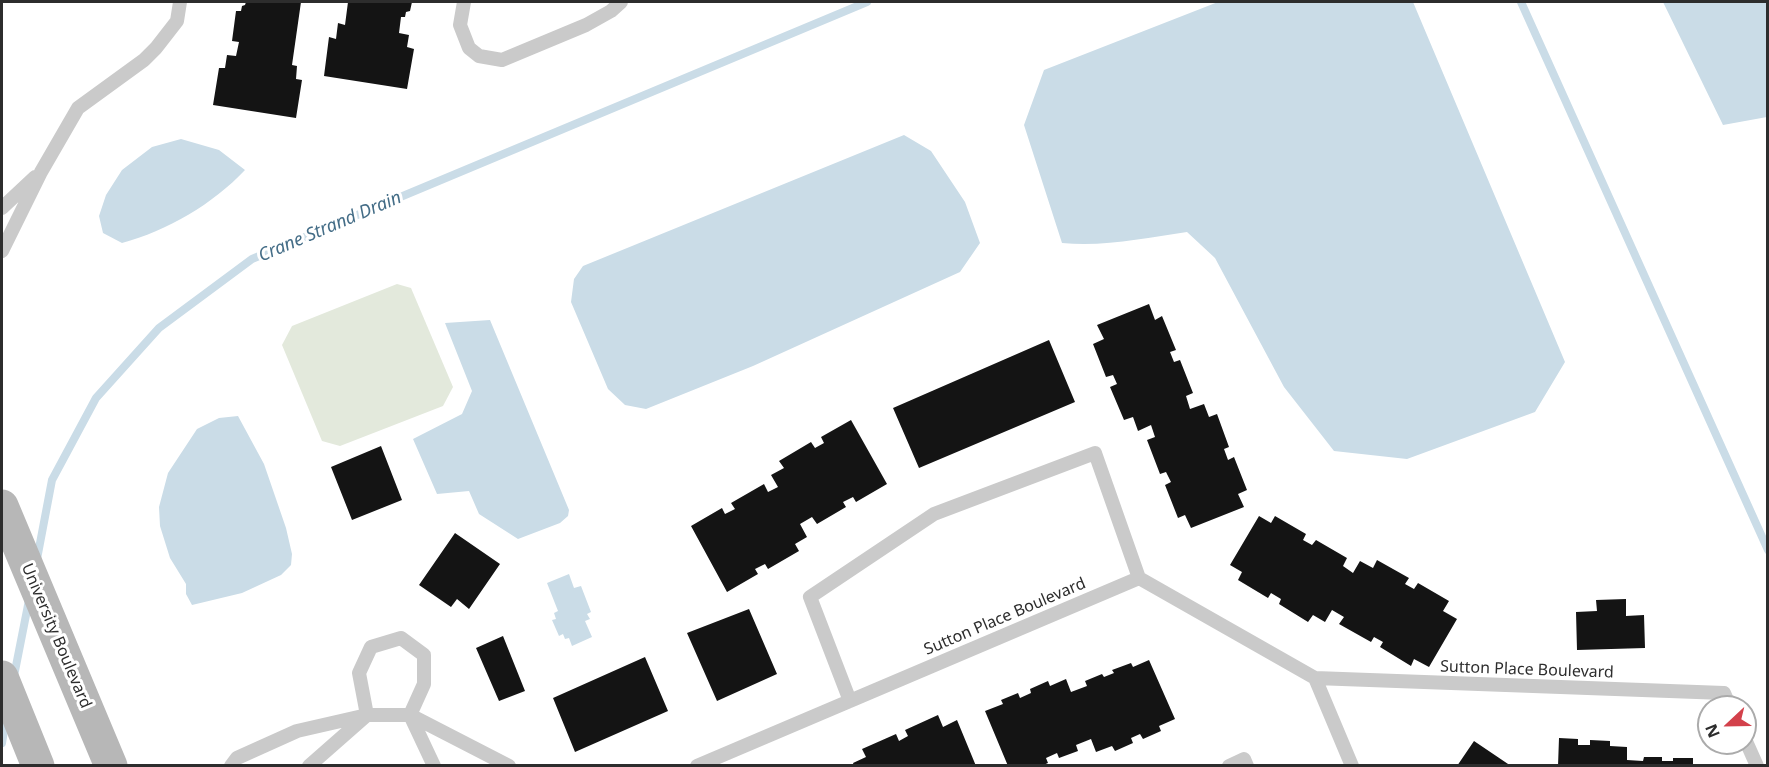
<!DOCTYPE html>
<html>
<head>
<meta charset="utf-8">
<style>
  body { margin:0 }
  #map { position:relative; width:1769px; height:767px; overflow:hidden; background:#fff; font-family:"Noto Sans",sans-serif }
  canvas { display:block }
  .frame { position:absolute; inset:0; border:3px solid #2d2d2d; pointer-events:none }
  .north { position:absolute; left:1697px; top:695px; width:60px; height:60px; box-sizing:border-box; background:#fff; border:2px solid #ababab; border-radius:50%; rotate:248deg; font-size:16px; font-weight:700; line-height:24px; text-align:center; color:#2d2d2d }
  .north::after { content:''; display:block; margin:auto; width:21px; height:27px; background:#d3414b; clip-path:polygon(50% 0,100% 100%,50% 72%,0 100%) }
</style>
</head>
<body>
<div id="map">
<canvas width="1769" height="767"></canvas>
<div class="frame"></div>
<div class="north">N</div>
</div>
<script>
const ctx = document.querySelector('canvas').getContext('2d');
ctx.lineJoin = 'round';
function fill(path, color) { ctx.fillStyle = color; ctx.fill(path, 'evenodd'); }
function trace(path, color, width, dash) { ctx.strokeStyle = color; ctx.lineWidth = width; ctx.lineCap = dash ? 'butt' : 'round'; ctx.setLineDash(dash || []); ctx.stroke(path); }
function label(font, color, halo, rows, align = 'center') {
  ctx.font = font + ' "Noto Sans",sans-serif'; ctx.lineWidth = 6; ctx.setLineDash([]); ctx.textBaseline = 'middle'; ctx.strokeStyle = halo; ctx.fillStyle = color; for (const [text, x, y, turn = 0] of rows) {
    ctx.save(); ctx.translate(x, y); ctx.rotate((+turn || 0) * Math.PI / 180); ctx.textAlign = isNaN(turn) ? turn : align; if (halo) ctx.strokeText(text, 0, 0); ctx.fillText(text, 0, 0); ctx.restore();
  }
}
const green = new Path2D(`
  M397,284L411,288L453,387L443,406L340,446L322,441L282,345L292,326Z`);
const water = new Path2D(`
  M1218,2H1413L1565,362L1535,412L1407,459L1334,451L1284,387L1215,258L1187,232C1145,238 1105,247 1062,243L1024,125L1044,70Z
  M1663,2H1767V117L1723,125Z
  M904,135L931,151L965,202L980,243L960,272L753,366L646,409L625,405L608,389L571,302L574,279L583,266Z
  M181,139L219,150L245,170C213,204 167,231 122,243L103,233L99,216L106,195L122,170L152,147Z
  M490,320L569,510L568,516L560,523L518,539L479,514L469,491L437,494L413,439L462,414L472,391L445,323Z
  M238,416L264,464L286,528L292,554L291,565L281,575L242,593L192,605L186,594V584L170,558L160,526L159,507L168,473L197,429L219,418Z
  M569,574L574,588L581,586L591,612L587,614L590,619L585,621L592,637L572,646L569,638L565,639L563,634L559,636L552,620L556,619L554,613L558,611L547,583Z`);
const stream = new Path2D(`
  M1521,2L1768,550
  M37,559L52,480L96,398L159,328L252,259L867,2
  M14,676L29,600
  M2,743L6,718`);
const building = new Path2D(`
  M246,2H301L292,65L297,66L296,79L302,80L296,118L213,105L219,68H225L227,55L236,56L239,42L232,41L236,11H241L242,6L245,5Z
  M348,2H412L410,11L406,12L405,17H401L399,33L409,35L407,47L414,49L407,89L324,76L329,37L336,39L338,23L345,25Z
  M1149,304L1155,320L1162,316L1176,350L1170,352L1174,362L1180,360L1193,393L1186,396L1190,409L1204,404L1209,417L1217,414L1229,447L1224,449L1228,460L1234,457L1247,490L1238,494L1244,507L1191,528L1185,515L1178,518L1165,485L1171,482L1166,472L1160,474L1147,440L1155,437L1151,425L1138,431L1133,417L1124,420L1110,387L1117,384L1113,375L1106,377L1093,344L1104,339L1097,325Z
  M1049,340L1075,402L919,468L893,408Z
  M851,420L887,484L856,502L853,497L843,502L846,507L817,524L812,517L800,524L807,537L795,544L799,551L768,569L765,564L755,569L758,574L727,592L691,526L722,508L725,514L735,509L731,503L764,484L768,492L778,487L771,475L784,468L779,461L811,442L815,448L824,443L821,437Z
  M381,446L402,500L352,520L331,467Z
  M1259,516L1271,523L1275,516L1306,534L1303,540L1312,545L1316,540L1347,558L1343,566L1353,573L1360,561L1373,568L1377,560L1409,578L1405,584L1414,589L1418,583L1449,601L1443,611L1457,619L1429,667L1414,659L1411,666L1380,647L1383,642L1374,637L1371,642L1339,624L1344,617L1332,610L1325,622L1313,615L1308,622L1279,604L1281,599L1271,593L1268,598L1238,580L1242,572L1230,565Z
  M455,533L500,564L469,609L457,599L451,607L419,585Z
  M1626,599V616L1644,615L1645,648L1577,650L1576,612L1597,611L1596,600Z
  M749,609L777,674L717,701L687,633Z
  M503,636L525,691L499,701L476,648Z
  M645,657L668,711L575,752L553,698Z
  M1149,660L1175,719L1159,726L1161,731L1143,739L1140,734L1131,738L1133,743L1115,751L1112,746L1096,752L1091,739L1076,745L1078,751L1059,758L1057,753L1046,758L1048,763L1041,766H1008L985,711L1003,704L1001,700L1018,693L1020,698L1031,693L1030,689L1048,681L1050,686L1066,679L1071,692L1087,686L1085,681L1102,674L1104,677L1114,673L1112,670L1131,663L1133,667Z
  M938,715L943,727L957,720L976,766H854L853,763L866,757L862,749L896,734L899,741L908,736L905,730Z
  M1559,738L1578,739V745H1590V740L1610,741V746L1627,747V760L1643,761L1644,757H1662V761H1673V758H1693V766H1558Z
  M1474,741L1511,766H1457Z`);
const lane = new Path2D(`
  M464,2L460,25L469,48L479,56L502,60L586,25L611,11L621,2
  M2,208L35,177
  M2,251L41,172L78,108L144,60L156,48L177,21L180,2
  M1315,678L1352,766
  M850,701L810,597L934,514L1095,453L1139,578
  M367,715L359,673L371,647L401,638L424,655V684L410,715L434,766
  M1745,739L1757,766
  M231,766L237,758L297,731L367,715H410L509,766
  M309,766L367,715
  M697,766L1139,578L1315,678L1724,693L1730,707
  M1229,766L1244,759L1247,766`);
const secondary = new Path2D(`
  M2,506L111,766
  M2,677L38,766`);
const streetNames = [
  ["Sutton Place Boulevard",1005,617,-23],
  ["University Boulevard",56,636,67],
  ["Sutton Place Boulevard",1527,670,2]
];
const waterNames = [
  ["Crane Strand Drain",330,227,-23]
];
fill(green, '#e3e9dc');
fill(water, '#cadce7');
trace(stream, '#cadce7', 8);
fill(building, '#141414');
trace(lane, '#cacaca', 14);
trace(secondary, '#b7b7b7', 33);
label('16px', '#2d2d2d', '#fff', streetNames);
label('italic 18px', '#446d87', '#fff', waterNames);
</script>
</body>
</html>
